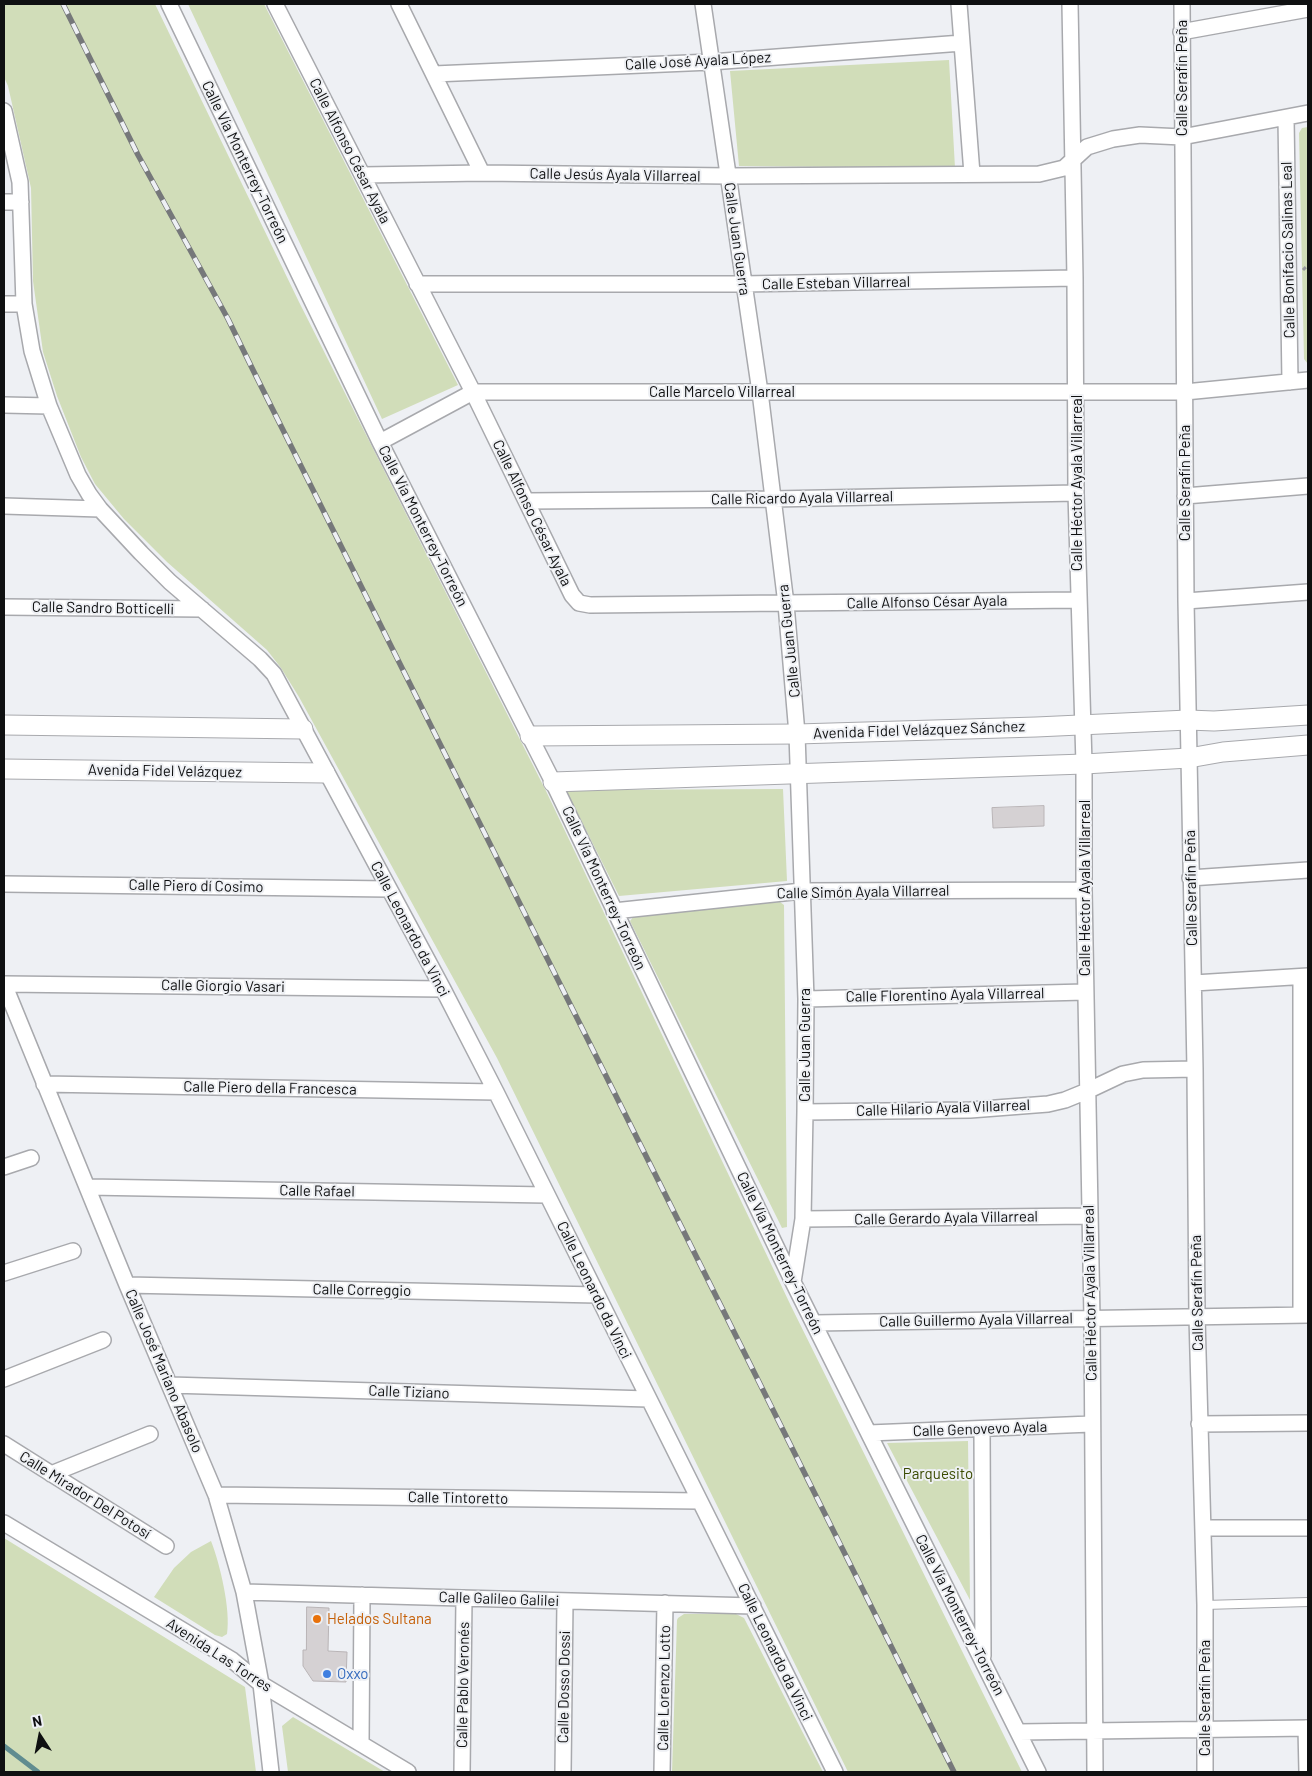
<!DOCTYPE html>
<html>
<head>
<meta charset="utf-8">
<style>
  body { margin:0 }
  #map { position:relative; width:1312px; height:1776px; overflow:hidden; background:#eef0f4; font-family:Barlow,sans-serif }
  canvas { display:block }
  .frame { position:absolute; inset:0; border:5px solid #0f1011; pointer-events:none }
  .north { position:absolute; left:15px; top:1711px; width:50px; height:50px; -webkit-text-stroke:4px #eef0f4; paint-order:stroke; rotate:349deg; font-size:14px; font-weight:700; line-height:20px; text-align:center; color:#0f1011 }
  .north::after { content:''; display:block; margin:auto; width:18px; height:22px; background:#0f1011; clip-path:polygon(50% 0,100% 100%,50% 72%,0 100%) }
</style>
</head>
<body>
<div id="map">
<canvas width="1312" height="1776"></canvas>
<div class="frame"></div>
<div class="north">N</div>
</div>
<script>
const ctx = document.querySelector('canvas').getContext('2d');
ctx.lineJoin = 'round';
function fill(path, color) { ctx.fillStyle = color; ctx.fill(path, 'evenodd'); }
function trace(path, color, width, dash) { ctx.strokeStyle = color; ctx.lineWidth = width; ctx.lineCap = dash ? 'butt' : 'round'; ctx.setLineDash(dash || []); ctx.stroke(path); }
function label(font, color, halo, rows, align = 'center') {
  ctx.font = font + ' Barlow,sans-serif'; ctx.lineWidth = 4; ctx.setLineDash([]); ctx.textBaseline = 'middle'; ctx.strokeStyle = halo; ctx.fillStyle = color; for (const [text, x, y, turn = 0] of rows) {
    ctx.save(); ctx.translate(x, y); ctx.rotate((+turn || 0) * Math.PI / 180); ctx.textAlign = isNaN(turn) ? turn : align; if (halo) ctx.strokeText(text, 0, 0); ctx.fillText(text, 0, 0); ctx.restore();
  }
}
const green = new Path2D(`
  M4,4H155L299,302L546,791L791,1306L1022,1772H848L497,1058L299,697L281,668L267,650L167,562L124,519L95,484L81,457L57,396L43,352L33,281L31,188L8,86L4,77Z
  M188,4H264L458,385L382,419Z
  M949,60L955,168L739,166L730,71Z
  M1308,127V364L1304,359L1299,133L1302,128Z
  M783,789L787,881L619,896L566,790Z
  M780,902L784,905L787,1227L782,1228L630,921L635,915Z
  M968,1441L970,1600L887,1443Z
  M4,1538L245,1687L256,1772H4Z
  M211,1541C220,1564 231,1610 227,1634L222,1637L215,1635L154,1597L174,1568L191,1552Z
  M684,1614H736L744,1618L823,1772H672L677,1620L678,1618Z
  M293,1717L385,1772H288L282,1726Z`);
const stream = new Path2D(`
  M4,1746L38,1772`);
const building = new Path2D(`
  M1044,806V826L993,828L992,808Z
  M307,1607L329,1608L328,1651L347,1652L346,1682L313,1681L303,1666V1650H306Z`);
const path = new Path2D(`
  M1303,270L1308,265`);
const service = new Path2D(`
  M1205,1605L1308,1602`);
const minor = new Path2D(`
  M169,4L380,442L553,782L793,1282L1038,1772
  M275,4L473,392L572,595L579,603L590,605L1078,600
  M399,4L482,173
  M703,4L760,392L786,604L797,734L806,999L805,1112L803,1219L793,1282
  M959,4L972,174
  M1070,4L1075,278L1076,493L1084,764V890L1092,1318L1095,1772
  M1182,4L1186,601L1195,1069L1197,1317L1205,1605V1772
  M1181,32L1308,9
  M434,74L711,62L962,43
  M4,111L20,182L24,304L32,351L49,406L78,475L89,494L100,509L141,553L170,582L260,659L274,674L443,989L496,1092L835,1772
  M1286,118L1290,382
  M363,175L482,173L728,176L1039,174L1064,168L1087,147L1113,139L1140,135L1182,137L1308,113
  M4,202H21
  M417,284H743L1075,278
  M4,304H24
  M4,405L49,406
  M380,442L473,392H1185L1308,380
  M1185,496L1308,486
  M528,501L773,499L1076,493
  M4,506L100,509
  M1186,601L1308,592
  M4,607L202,609
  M1190,878L1308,870
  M4,884L389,889
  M614,911L802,891L1084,890
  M1301,977V1315
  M1194,983L1308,976
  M4,984L127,1285L216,1495L244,1592L261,1684L271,1772
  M4,984L443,989
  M806,999L1085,992
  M44,1084L496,1092
  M805,1112L970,1110L1048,1104L1065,1100L1087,1091L1123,1074L1143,1070L1195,1069
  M4,1167L31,1158
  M88,1187L546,1195
  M803,1219L1090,1216
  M4,1273L73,1251
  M127,1285L597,1295
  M815,1323L1308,1315
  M4,1379L103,1340
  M170,1385L648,1399
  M1199,1424L1308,1423
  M982,1430L983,1656
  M869,1433L1091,1424
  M4,1444L166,1546
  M51,1474L150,1434
  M216,1495L699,1501
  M4,1523L232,1660L261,1684L408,1772
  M1203,1528H1308
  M244,1592L753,1606
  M1306,1728L1307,1772
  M1019,1732L1308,1728
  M361,1744L362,1595
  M462,1772L464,1598
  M563,1772L565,1601
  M662,1772L665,1603`);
const tertiary = new Path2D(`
  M4,725L303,729
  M530,736L797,734L1036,727L1188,720L1214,721L1308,715
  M4,769L325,773
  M553,782L1084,764L1189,758L1223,752L1308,745`);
const rail = new Path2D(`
  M63,4L138,155L228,319L253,370L954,1772`);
const markers = [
  [317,1619,5,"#e8710a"],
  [327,1674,5,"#3f7fe0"]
];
const streetNames = [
  ["Calle José Ayala López",698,61,-3],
  ["Calle Serafín Peña",1182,78,-90],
  ["Calle Alfonso César Ayala",350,151,63],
  ["Calle Vía Monterrey-Torreón",245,162,64],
  ["Calle Jesús Ayala Villarreal",615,175,1],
  ["Calle Juan Guerra",737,239,82],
  ["Calle Bonifacio Salinas Leal",1288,250,-91],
  ["Calle Esteban Villarreal",836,283,-1],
  ["Calle Marcelo Villarreal",722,392],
  ["Calle Héctor Ayala Villarreal",1077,483,-90],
  ["Calle Serafín Peña",1185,483,-90],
  ["Calle Ricardo Ayala Villarreal",802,498,-1],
  ["Calle Alfonso César Ayala",532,513,64],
  ["Calle Vía Monterrey-Torreón",423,526,63],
  ["Calle Alfonso César Ayala",927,602,-1],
  ["Calle Sandro Botticelli",103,608,1],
  ["Calle Juan Guerra",789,641,-96],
  ["Avenida Fidel Velázquez Sánchez",919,730,-2],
  ["Avenida Fidel Velázquez",165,771,1],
  ["Calle Piero dí Cosimo",196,886,1],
  ["Calle Vía Monterrey-Torreón",604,888,65],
  ["Calle Héctor Ayala Villarreal",1085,888,-90],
  ["Calle Serafín Peña",1191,888,-91],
  ["Calle Simón Ayala Villarreal",863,892,-1],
  ["Calle Leonardo da Vinci",410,929,62],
  ["Calle Giorgio Vasari",223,986,1],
  ["Calle Florentino Ayala Villarreal",945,995,-1],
  ["Calle Juan Guerra",805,1045,-90],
  ["Calle Piero della Francesca",270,1088,1],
  ["Calle Hilario Ayala Villarreal",943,1108,-2],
  ["Calle Rafael",317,1191,1],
  ["Calle Gerardo Ayala Villarreal",946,1218,-1],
  ["Calle Vía Monterrey-Torreón",780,1253,64],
  ["Calle Correggio",362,1290,1],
  ["Calle Leonardo da Vinci",594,1290,64],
  ["Calle Héctor Ayala Villarreal",1090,1293,-91],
  ["Calle Serafín Peña",1197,1293,-91],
  ["Calle Guillermo Ayala Villarreal",976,1320,-1],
  ["Calle José Mariano Abasolo",164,1371,67],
  ["Calle Tiziano",409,1392,2],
  ["Calle Genovevo Ayala",980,1429,-2],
  ["Calle Mirador Del Potosí",85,1495,32],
  ["Calle Tintoretto",458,1498,1],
  ["Calle Galileo Galilei",499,1599,2],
  ["Calle Vía Monterrey-Torreón",960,1615,63],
  ["Calle Leonardo da Vinci",775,1652,64],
  ["Avenida Las Torres",219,1655,33],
  ["Calle Pablo Veronés",463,1685,-89],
  ["Calle Dosso Dossi",564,1687,-89],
  ["Calle Lorenzo Lotto",664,1688,-89],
  ["Calle Serafín Peña",1205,1698,-90]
];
const parkNames = [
  ["Parquesito",938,1474]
];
const foodNames = [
  ["Helados Sultana",327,1619]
];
const shopNames = [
  ["Oxxo",337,1674]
];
fill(green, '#d1ddb9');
trace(stream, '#608c90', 5);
fill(building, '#d5d1d3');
trace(building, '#b9b4b6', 1);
trace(service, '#a8a9ad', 10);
trace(minor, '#a8a9ad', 18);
trace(tertiary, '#a8a9ad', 21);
trace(path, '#97999c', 3, [4, 4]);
trace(service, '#fff', 8);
trace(minor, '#fff', 15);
trace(tertiary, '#fff', 19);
trace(rail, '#76787a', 5.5);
trace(rail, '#eef0f4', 4, [11]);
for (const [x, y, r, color] of markers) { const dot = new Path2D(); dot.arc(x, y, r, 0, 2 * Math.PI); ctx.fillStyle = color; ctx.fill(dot); trace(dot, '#eef0f4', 2); }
label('15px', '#0f1011', '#eef0f4', streetNames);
label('15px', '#3a4a00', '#eef0f4', parkNames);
label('15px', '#c56008', '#eef0f4', foodNames, 'left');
label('15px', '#366cbe', '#eef0f4', shopNames, 'left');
</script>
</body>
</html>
